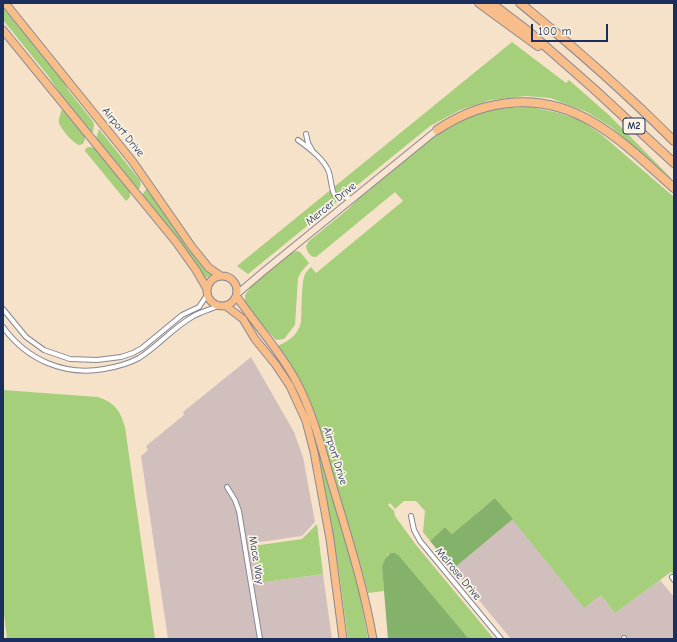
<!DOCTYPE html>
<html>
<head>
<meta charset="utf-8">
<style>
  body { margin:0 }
  #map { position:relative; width:677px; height:642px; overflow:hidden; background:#f6e2c9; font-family:"Comic Neue",sans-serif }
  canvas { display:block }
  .frame { position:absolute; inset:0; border:4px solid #1b2f5e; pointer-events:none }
  .scale { position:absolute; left:531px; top:24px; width:77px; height:18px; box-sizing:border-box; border:2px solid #1b2f5e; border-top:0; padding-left:5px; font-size:12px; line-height:14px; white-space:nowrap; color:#1b2f5e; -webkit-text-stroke:3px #fcf5e5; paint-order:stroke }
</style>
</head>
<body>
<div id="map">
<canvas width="677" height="642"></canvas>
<div class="frame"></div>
<div class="scale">100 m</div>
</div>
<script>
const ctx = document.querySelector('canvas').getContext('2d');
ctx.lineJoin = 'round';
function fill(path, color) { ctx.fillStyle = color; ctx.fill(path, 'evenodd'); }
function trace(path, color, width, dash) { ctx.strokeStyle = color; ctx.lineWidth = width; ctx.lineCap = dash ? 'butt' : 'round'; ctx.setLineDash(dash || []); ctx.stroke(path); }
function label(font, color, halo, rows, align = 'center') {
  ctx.font = font + ' "Comic Neue",sans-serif'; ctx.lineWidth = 3.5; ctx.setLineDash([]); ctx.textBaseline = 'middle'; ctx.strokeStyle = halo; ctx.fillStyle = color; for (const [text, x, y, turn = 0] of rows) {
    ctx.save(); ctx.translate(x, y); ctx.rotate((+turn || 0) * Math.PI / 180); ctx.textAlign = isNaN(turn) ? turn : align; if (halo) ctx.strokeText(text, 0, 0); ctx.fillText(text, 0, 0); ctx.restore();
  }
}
const industrial = new Path2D(`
  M251,357L294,432L303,457L315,522L302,536L253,543L258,583L323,574L332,639H168L141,456L148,450L146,446L184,415L183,412Z
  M513,519L584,607L601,595L615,613L660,580L674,597V639H511L453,569Z`);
const green = new Path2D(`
  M3,5L61,77L68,90L92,120L94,124L93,132H90L65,101L49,77L3,20Z
  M512,42L566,83L569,80L610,116L672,179L611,127L587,112L550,98L526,96L491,100L460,110L430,126L248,274L237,266Z
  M530,107L555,112L580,120L602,135L674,197V574L671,572L615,613L601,595L584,608L495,498L452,534L445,527L430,541L423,532L425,511L416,501H404L395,509L390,503L388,505L394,511L395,516L416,545L494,639H469L395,553H390L388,554L382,567L384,591L368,593C358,553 345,515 333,476C319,430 308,383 277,346C287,342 298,336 301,322C302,311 301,283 305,274C307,271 309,269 311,267L316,273L403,201L395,192L316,257C310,257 307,252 306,246L309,241L347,210L360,197L370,190V188C400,164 439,126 475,114C493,108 512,108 530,107Z
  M61,110L66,112L85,136V139L83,144L79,145C73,143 61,129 59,123C58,119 61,115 61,110Z
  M99,129L139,179L141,184L139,189H136L96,139Z
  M89,147L95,148L130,190V197L126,201L85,151L86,148Z
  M147,188L212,274V275L205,278L186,250L143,197L142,195Z
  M298,251L301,253L309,263L301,272L298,278L295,325L284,339L276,340L254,316L245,302V295L253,284L286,257L293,252Z
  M3,390L98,397C115,403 120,410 125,427L155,639H7L3,606Z
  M322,454L360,596L368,639H348L339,572L319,455Z
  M317,524L323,574L258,583L253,546L302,539Z`);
const forest = new Path2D(`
  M495,498L513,519L453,569L430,541L445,527L452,534Z
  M390,553H395L399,556L469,639H388L382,567L385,559Z`);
const street = new Path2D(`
  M306,134L308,143L312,150
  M298,140C309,148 324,159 329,172C331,179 331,187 334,194L339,196L352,199
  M3,309L26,337L44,350L70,359L97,360L121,357L133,353L142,348L182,315L199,307L207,295
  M3,327C27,360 64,376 104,369C116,367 128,364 139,358C158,346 173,328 192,317C200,312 209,310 218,306
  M227,487L235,500L239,511L260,639
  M411,516L414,530L420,541L501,639
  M672,577L674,580
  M624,638V639`);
const secondary = new Path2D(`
  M237,294L264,271L437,130`);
const primary = new Path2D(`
  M5,3L133,162L192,247L209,268L221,276
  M3,30L176,242L196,270L207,289
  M207 291a15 15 0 1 1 30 0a15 15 0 1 1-30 0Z
  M237,297C256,325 280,351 296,381C314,414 322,451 333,487C348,537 364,587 373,639
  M226,306L243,319L255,339L276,365L290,386L306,421L314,452L330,539L343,639`);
const highway = new Path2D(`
  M479,3L538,46
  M491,3L528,31L594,89L674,163
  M520,3C573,46 625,92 674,141
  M437,130C486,97 543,92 594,123C623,140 649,166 674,188`);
const shields = [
  [634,126,22]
];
const shieldNames = [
  ["M2",634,126]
];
const streetNames = [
  ["Airport Drive",123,132,51],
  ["Mercer Drive",331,204,-39],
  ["Airport Drive",335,456,73],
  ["Mace Way",256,560,81],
  ["Melrose Drive",458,574,50]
];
fill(industrial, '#d1bfbe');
fill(green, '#a5cf7b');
fill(forest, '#84b26b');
trace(street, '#888894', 6);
trace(secondary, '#888894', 8);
trace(primary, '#888894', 9);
trace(highway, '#888894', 10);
trace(street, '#fff', 4);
trace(secondary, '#fce5d0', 6);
trace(primary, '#f8bd89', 7);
trace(highway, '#f8bd89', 8);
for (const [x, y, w] of shields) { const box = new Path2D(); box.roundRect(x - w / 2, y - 8, w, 16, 3); ctx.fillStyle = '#fcf5e5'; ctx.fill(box); trace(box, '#1b2f5e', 1); }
label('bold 10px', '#1b2f5e', null, shieldNames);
label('11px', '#1b2f5e', '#fcf5e5', streetNames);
</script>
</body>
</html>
